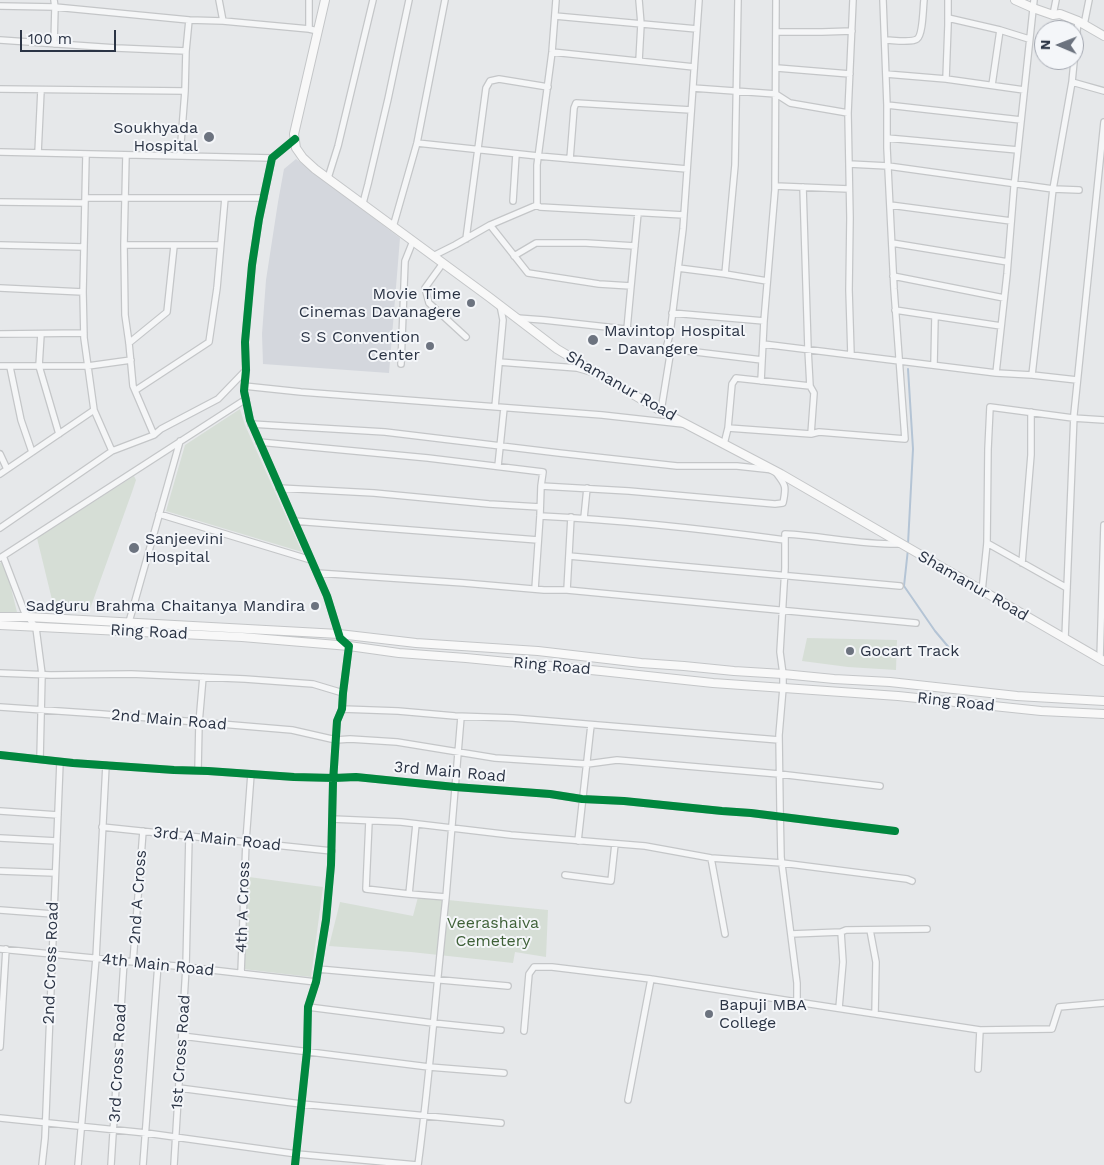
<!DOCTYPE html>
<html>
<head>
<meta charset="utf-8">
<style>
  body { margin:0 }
  #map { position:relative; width:1104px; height:1165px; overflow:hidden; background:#e6e8ea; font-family:"Work Sans",sans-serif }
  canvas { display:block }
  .north { position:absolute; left:1034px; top:20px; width:50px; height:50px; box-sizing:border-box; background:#f4f6f9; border:1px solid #a4a8b1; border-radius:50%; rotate:271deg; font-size:14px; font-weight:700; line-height:20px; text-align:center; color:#2b3445 }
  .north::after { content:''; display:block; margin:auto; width:18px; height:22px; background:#6c737f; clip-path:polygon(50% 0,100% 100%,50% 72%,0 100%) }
  .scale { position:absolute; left:20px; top:30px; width:96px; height:22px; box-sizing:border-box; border:2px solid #2b3445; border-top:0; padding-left:6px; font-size:15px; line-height:18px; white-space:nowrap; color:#2b3445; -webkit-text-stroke:4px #f4f6f9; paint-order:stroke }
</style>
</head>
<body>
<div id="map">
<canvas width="1104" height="1165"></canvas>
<div class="north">N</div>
<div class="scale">100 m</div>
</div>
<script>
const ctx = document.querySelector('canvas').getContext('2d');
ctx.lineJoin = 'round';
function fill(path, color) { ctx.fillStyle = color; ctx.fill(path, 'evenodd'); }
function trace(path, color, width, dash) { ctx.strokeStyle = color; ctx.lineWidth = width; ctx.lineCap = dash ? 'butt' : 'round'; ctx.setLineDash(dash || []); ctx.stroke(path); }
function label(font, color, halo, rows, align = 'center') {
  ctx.font = font + ' "Work Sans",sans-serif'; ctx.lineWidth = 4; ctx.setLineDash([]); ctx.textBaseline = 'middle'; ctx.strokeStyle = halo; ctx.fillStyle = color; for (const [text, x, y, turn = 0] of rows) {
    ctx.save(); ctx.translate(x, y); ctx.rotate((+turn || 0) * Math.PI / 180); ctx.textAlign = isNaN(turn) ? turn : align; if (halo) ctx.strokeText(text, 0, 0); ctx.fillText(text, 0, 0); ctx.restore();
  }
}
const built = new Path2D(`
  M296,159L400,238L389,373L263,364L262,334L266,280L278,202L284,169Z`);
const green = new Path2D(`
  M240,409L245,425L302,552L166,511L185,445Z
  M134,476L136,480L132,492L90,609L54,608L37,538Z
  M4,560L17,612H0V563Z
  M807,638L897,640L896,670L848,667L802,661Z
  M249,877L323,887L311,977L243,969Z
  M418,897L548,910L546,957L515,952L513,963L411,952L329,946L340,902L413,916Z`);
const stream = new Path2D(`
  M908,369L913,449L908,544
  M908,549L904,586L935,631L951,650`);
const street = new Path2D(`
  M54,0L55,7L54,44
  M219,0L223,21
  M309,0V29
  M0,6L55,7L189,20L223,21L309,29L318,31
  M1053,15L1056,0
  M555,16L697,29
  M948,18L1000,30L1029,39
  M1084,25L1089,0
  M776,32H822L852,31
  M0,40L116,48L186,51
  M885,40C892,40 912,43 917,39C923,35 923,8 924,0
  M552,52L694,67
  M639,61L641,24L639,0
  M777,68L850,74
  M886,74L946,79L948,25V0
  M946,79L1024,90
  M1072,82L1104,91
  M992,85L1000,30
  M693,88L776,94L790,103L848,113
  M0,89L185,91
  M887,105L1021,120
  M887,138L1018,150
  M295,139L272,158L259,219L252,265L245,342L246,370L244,391L250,420L327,596L340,638L349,646L343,693L342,709L337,721L333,782L331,865L326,920L316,982L308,1007L307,1051L295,1165
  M417,143L538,156L687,169
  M0,152L272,158
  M38,153L41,90
  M86,155L83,292L84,338L94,410L112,451
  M126,155L124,245L125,315L129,343L133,386L154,435
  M180,155L185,91L186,51L189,20
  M570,159L574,108L576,103L691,110
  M849,164L888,166L1053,189L1079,190
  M328,178L338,146L373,0
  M775,186L849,189
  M86,198H264
  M513,201L516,154
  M0,202L85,203
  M363,203L368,184L388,99L409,0
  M537,205L540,207L684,215
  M890,205L1011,221
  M490,225L528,273L599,284L631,286L638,213
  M393,227L417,143L445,0
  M466,239L486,88L490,81L499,79L548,87
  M892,243L1008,262
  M0,245L84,247
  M124,245H220
  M433,256L455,245L490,225L537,205V165L552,52L556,0
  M514,256L536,243H586L635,246
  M443,263L425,288L429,303L466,337
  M678,268L725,274L735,165L738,0
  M725,274L767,281
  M893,276L1004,298
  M0,288L83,292
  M895,310L1001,326
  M672,313L764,321L761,381
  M517,318L544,320L670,334L683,229L699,0
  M764,321L775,190L776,0
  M627,329L631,286
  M0,334L84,333
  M41,334L39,366L59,434
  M670,334L667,345L671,349L762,360
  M129,343L167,312L174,246
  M763,344L996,373L1032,375L1077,380
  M851,355L849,290L850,218L848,113L853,0
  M499,362L577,368L591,372
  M401,364L405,261L413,241
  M934,365L935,316
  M0,366H88L131,360
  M10,367L21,420L32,452
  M996,373L1007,274L1014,187L1034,0
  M1032,375L1053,189L1072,82L1078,21
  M244,386L301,392L602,415L683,424
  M136,390L209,342L217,288L225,198
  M495,407L503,320L500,305
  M661,411L671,349
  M251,424L385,432L559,453L677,466H737L774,470C785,485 787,484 783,503L775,504L629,491L541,486
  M728,428L811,434L814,393L810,386
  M811,434L819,432L905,439L894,289L887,148V105L883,0
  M259,442L428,458L543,472L541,486L540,516L535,589
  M724,444L728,428L732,384L736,378L810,386L808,349L803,187
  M0,454L7,469
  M498,466L504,408
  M0,474L94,410
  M279,488L374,493L489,504L540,507
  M159,514L311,560
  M540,516C622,520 704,529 785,540
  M584,518L587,488
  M294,521L538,540
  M0,528L112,451L154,435L161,429L218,399L246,370
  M987,543L1067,588
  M901,544C862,545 824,536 785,534V568L780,652L783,674V688L779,735L780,807L781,857L797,983V1002L980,1030L978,1069
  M3,556L24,611L36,628L42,674L40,759
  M569,556L900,586
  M0,558L246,399
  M1022,563L1031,455V412
  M317,573L464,583L544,590H567L916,623
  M567,590L571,517
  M982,591L987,543L988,449L990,407L1073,418L1104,420
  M129,622L180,441
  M1065,638L1074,414L1104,122
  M1100,659L1104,525
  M0,673L51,675L131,674L245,679L313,684L343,693
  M0,707L102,714L292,730L336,740L350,739L397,742L495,758L587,764L617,760L779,774L880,786
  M342,709L398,711L455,716L513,718L779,740
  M0,755L73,763L174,770L208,771L294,777L334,778L356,777L455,787L550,794L582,799L624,801L722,811L751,813L895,831
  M198,770L199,723L203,677
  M0,811L58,815
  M332,819L401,822L511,835L645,846L711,858L782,863L907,879L912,881
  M369,821L366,889L409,894L416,824
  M102,827L332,851
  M0,838L57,841
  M578,841L591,725
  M711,858L725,934
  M0,871L55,873
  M565,875L611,881L615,844
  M409,894L446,897L461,717
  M0,910L53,914
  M870,930L876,962L875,1014
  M791,934L841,932L846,930L927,929
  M0,949L186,967L316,982
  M133,962L143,831
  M318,969L508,986
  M241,973L246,841L251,774
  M308,1007L433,1023L501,1030
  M839,1008L843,962L841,932
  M980,1030L1052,1029L1059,1007L1104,1003
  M524,1031L529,974L534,967H552L651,979L797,1002
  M182,1036L429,1067L504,1073
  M0,1047L6,949
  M179,1088L301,1104L501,1123
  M628,1100L651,979
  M0,1118L146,1133L297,1154L417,1165
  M42,1165L45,1138L60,762
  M78,1165L96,958L106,765
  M111,1165L124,961
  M143,1165L158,964
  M174,1165L186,967L189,836
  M418,1165C430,1076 436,987 446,897`);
const secondary = new Path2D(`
  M325,0L294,134L296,148L303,158L315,169L489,297L557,349L661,411L781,474L1104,661
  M1015,0L1033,8L1053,15L1060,14L1078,21L1104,36
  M0,617H28L339,634L416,643L538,651L641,663L684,666L734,671L783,674L834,679L890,682L1017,696L1104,701
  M0,625L242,637L349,646L399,653L466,658L601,671L713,683L898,696L1041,711L1104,714`);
const cycleway = new Path2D(`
  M295,139L272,158L259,219L252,265L245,342L246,370L244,391L250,420L327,596L340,638L349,646L343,693L342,709L337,721L333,782L331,865L326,920L316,982L308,1007L307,1051L295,1165
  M0,755L73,763L174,770L208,771L294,777L334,778L356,777L455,787L550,794L582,799L624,801L722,811L751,813L895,831`);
const markers = [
  [209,137,6,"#6c737f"],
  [471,303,5,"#6c737f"],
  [593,340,6,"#6c737f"],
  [430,346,5,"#6c737f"],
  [134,548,6,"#6c737f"],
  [315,606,5,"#6c737f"],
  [850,651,5,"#6c737f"],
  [709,1014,5,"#6c737f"]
];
const poiNames = [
  ["Soukhyada",198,128],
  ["Hospital",198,146],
  ["Movie Time",461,294],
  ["Cinemas Davanagere",461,312],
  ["Mavintop Hospital",604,331,"left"],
  ["- Davangere",604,349,"left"],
  ["S S Convention",420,337],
  ["Center",420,355],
  ["Sanjeevini",145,539,"left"],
  ["Hospital",145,557,"left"],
  ["Sadguru Brahma Chaitanya Mandira",305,606],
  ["Gocart Track",860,651,"left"],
  ["Bapuji MBA",719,1005,"left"],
  ["College",719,1023,"left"]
];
const streetNames = [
  ["Shamanur Road",621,386,30],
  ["Shamanur Road",973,586,30],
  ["Ring Road",149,632,3],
  ["Ring Road",552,666,5],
  ["Ring Road",956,702,6],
  ["2nd Main Road",169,720,5],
  ["3rd Main Road",450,772,5],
  ["3rd A Main Road",217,839,6],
  ["2nd A Cross",138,897,-86],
  ["4th A Cross",243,907,-88],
  ["2nd Cross Road",51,963,-88],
  ["4th Main Road",158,965,6],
  ["1st Cross Road",181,1052,-86],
  ["3rd Cross Road",118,1063,-87]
];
const parkNames = [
  ["Veerashaiva",493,923],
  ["Cemetery",493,941]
];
fill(built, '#d4d7dd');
fill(green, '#d6ded6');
trace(stream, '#b4c4d5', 2);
trace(street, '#c4c6c8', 8);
trace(secondary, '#c4c6c8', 10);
trace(street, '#f5f6f7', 5.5);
trace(secondary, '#f8f8f8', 8);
trace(cycleway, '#00873e', 8);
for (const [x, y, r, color] of markers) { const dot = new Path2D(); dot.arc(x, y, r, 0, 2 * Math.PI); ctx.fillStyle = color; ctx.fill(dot); trace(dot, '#f4f6f9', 2); }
label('16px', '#2b3445', '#f4f6f9', poiNames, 'right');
label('16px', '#2b3445', '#f4f6f9', streetNames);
label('16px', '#3f6138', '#f4f6f9', parkNames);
</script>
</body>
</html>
